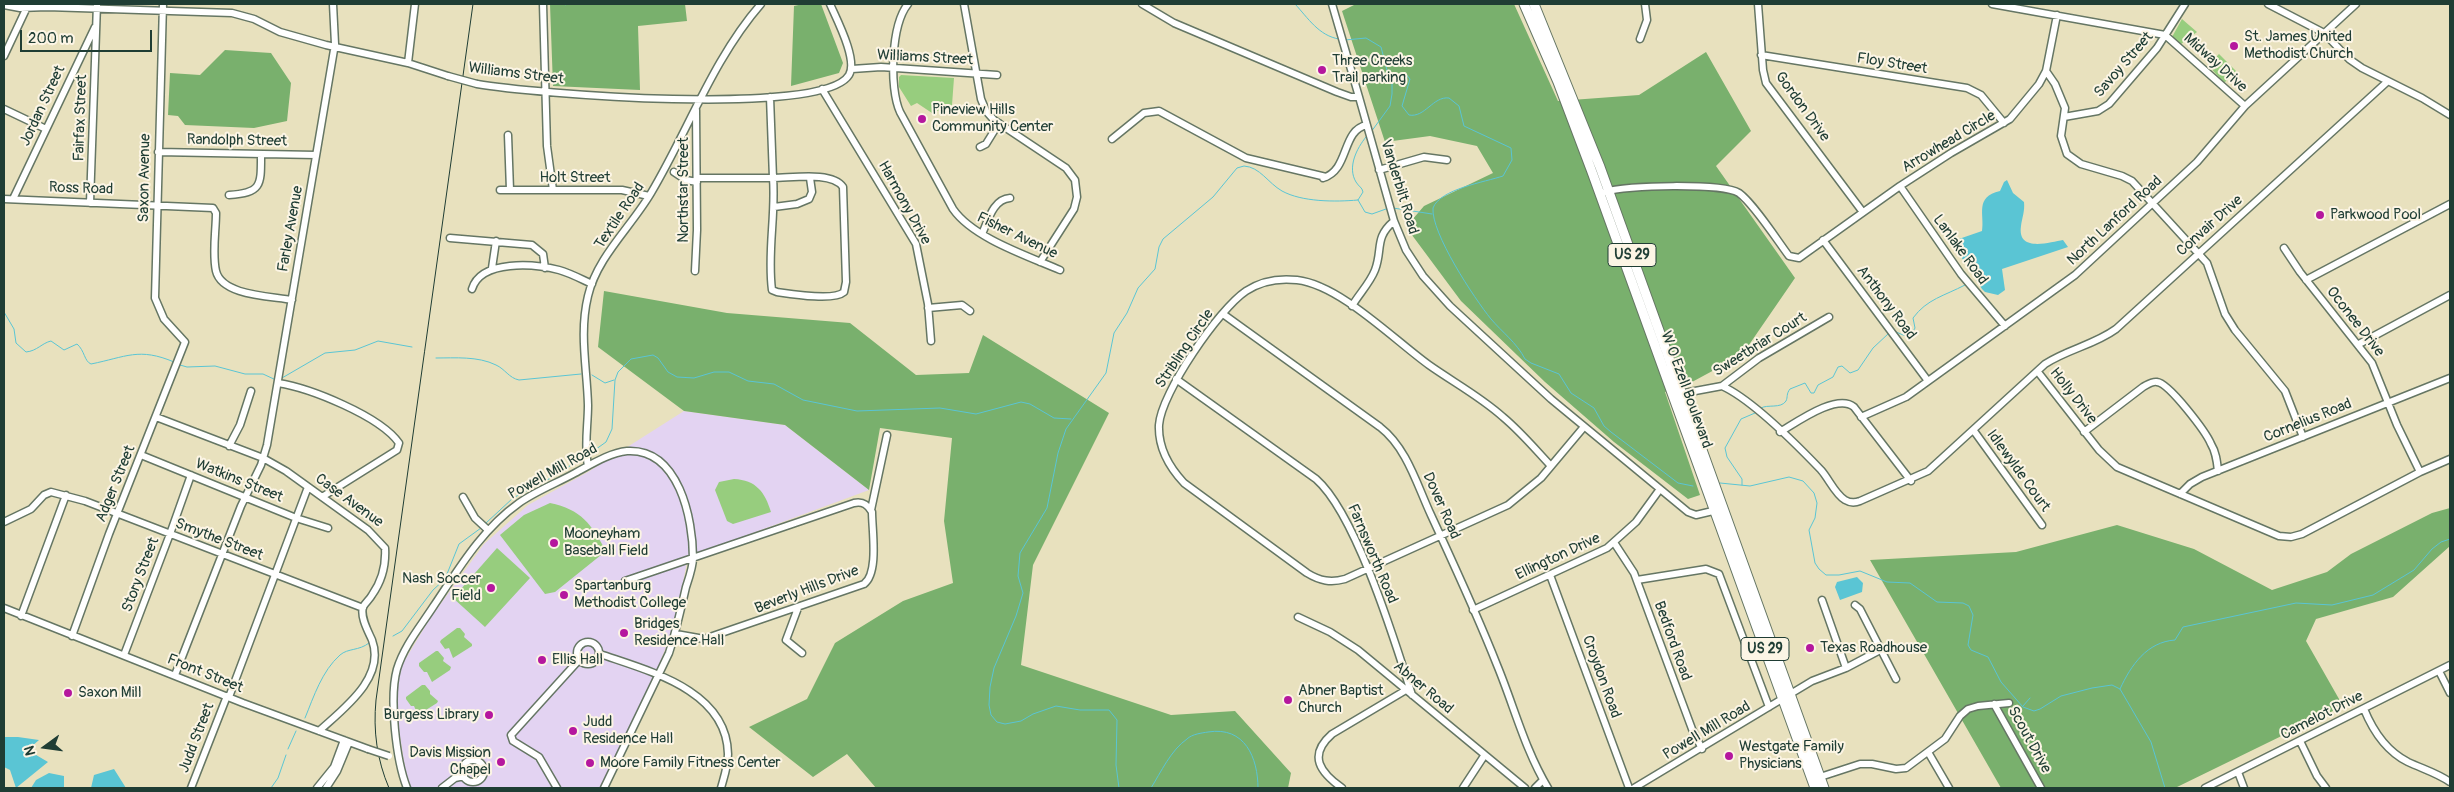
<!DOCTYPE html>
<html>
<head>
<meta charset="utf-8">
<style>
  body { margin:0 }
  #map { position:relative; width:2454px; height:792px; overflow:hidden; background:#e8e1be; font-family:Pangolin,sans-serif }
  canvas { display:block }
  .frame { position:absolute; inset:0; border:5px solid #1f3d34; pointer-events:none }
  .north { position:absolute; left:20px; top:722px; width:50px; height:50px; -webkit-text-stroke:4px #fcf5e5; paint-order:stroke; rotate:256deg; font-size:14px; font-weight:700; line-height:20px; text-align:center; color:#1f3d34 }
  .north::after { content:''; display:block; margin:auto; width:18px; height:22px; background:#1f3d34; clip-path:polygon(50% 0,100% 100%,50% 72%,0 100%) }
  .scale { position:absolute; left:20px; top:30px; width:132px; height:22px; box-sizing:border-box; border:2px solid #1f3d34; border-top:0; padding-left:6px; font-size:15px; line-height:18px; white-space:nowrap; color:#1f3d34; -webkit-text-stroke:4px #fcf5e5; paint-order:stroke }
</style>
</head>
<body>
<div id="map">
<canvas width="2454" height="792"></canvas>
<div class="frame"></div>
<div class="north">N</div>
<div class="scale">200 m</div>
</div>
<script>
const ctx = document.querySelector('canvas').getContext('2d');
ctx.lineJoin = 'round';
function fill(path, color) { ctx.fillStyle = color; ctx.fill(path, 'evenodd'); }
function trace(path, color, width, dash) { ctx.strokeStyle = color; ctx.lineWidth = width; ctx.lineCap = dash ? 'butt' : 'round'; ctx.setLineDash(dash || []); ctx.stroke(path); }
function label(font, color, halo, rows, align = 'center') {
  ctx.font = font + ' Pangolin,sans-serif'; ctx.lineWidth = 4; ctx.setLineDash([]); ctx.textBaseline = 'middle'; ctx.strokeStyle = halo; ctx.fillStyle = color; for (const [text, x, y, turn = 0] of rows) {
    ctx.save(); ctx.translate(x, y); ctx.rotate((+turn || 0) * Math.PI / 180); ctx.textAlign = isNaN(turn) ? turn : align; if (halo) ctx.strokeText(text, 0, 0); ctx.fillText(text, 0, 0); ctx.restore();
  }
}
const built = new Path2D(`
  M684,411L785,425L869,490L688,557L674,627L652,682L601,788H410L406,774L396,711L397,685L402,665L429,620L484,544L528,505L588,472Z`);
const green = new Path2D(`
  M2182,19L2197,32L2181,44L2172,37Z
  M2219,54L2236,71L2224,83L2208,65Z
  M901,75L954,78L952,105L932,113L917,103L911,106L899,87V77Z
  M734,479C756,480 765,492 771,512L733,524L727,521L715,490L719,482Z
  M550,503C581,509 592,525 606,551L555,592L545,594L500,535L524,515Z
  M497,548L530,578L485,627L453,598Z
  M457,628H460L465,634L464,637L472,644V646L453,658L449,648L445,649L440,642L441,640Z
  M436,651H438L444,658L443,661L451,667L450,670L432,682L427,672H424L419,666V663Z
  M422,685H425L430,691V694L438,701L437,703L418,715L414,706H411L406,699V697Z`);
const forest = new Path2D(`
  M550,4H685L687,21L638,26L640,90L553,86Z
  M803,4H821L843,63L839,73L791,86L794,6Z
  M1356,4H1514L1558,101L1639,95L1706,52L1751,131L1716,166L1795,278L1742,355L1692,382L1665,392L1700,495L1688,499L1614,442L1545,382L1461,301L1406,227L1424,206L1493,173L1477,146L1430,136L1385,142L1342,11Z
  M225,50L271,53L291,83L287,121L254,128L185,125L178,116L168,115L170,73L200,75Z
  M604,291L727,313L850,323L916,375L969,373L983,335L1109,413L1033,565L1021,665L1171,715L1235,711L1291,773L1288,788H876L847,754L813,777L749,727L807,699L835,643L903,601L953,583L944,521L952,438L880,428L869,490L785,425L684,411L598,347Z
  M2450,508V546L2393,597L2316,619L2306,641L2343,706L2175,788H2001L1870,560L2016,552L2117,525L2194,549L2272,590L2327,572L2351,554L2432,513Z`);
const water = new Path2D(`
  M2007,180L2013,193L2024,202C2025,211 2022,218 2021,226C2017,253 2050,242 2063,240L2068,247L2002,269L2005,290L1998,295L1985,292L1982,289L1954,246L1956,240L1982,231C1985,215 1974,197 2000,191L2004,182Z
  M1857,577L1863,583L1862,592L1840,600L1835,587L1837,582Z
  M4,737H18L39,740L31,747V752L48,762L16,788L10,770L4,767Z
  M114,769L126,788H91L94,775Z
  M49,773L64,776V788H31L36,780Z`);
const stream = new Path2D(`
  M1295,4C1308,18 1319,36 1339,39
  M566,5L567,4
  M1345,40L1366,38L1381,47L1388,74L1392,80V94L1390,106L1371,132
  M1393,80L1405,73L1410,79L1402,106L1409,115C1425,118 1433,96 1449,98L1459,106L1464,126L1511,148L1512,160L1503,176C1485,182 1440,189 1433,208C1431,233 1474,298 1491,319C1502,332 1517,343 1525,359L1531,363L1559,374L1571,393L1594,408L1604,426L1611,432L1678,483L1693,486
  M1358,200L1365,212L1372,214L1386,209
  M1393,208L1432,214
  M4,312L14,329L16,343L26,352C37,351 42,343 51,341L64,350L77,344C85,351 84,361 91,364C126,357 139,347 174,362
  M1894,331L1903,335H1911L1915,328L1913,318C1927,299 1944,296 1965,285
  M436,358C455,358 478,356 496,365C505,369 509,378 519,380L581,374
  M180,365L187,367L215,366L245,374H263L276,380
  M592,375L605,383L614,380
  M282,378L325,353L355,350L378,341L412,347
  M1761,408C1767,404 1781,409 1786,401C1788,397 1786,394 1790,389L1805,383L1811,393H1814L1818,385L1833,377L1838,367L1842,366L1850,373L1858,370L1873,348L1888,334
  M592,452L606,442L612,429L615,380L618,372L631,359L653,355L658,358L668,372L677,377L694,378L714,372H729L748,381L774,384L803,400L857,411L940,408L976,414L1021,402L1030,404L1054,418L1071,419
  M1720,483L1750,486L1789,477L1803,481L1814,493L1817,503L1815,518L1809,530L1815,563L1819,569L1826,575H1839L1860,571L1887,582L1910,583L1937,602L1963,603L1969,606L1973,615L1968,645L1971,650L1988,657L2001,682L2023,707L2034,711L2040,709L2061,696L2092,688L2112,685L2120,689L2151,742L2165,788
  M1742,485V479L1727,457L1725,448L1741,419L1755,413
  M486,523L513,498L564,471L581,456
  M393,636L402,631L433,590L445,579L459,544L481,528
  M2120,689C2131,665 2147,642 2175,640L2183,627L2296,603L2332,605L2373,595L2414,570L2432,549L2441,542L2450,539
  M2023,706L2030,698
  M305,718C314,696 322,671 340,655C348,648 359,651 369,643
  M288,749L296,731
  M271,788L278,778L286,755
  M1119,788L1116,765L1117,720L1109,710H1080L1056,706L1033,714L1021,721L1005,724L997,722L991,715L989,705L990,687L994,668L1016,616L1023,593L1018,576L1020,553L1047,508L1058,453L1066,429L1106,373L1114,333L1127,313L1138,288L1155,269L1159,247L1163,239L1213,197L1237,168L1244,166C1260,167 1268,183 1282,191C1302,202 1335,202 1358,200L1363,192C1362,187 1359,187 1356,182C1347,167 1357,148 1366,137
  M1151,788C1161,772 1171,750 1187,739C1192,734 1202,733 1208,732C1245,726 1258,758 1258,788`);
const minor = new Path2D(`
  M543,4L547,146L553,190
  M908,4C891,25 889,88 900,112L953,209C973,238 1028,256 1060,270
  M964,4L981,99L986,111L994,120L1066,168L1075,180L1077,197L1074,209L1040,262
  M1142,4L1174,23L1337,92L1351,97H1359L1394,221L1406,250L1423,276L1450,306L1551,399L1688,512L1696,515L1717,510
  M1332,4L1359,97
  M1758,4L1763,70L1766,83L1862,211
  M1992,4L2165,35L2245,106
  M2268,4L2324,33L2349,59L2362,68L2422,98L2450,115
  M4,5L20,8L47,7L232,13L254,19L280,32L326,45L408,63L448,76
  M1640,39L1647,20L1645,4
  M1761,55L1967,88L1981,95L2004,123
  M4,56L28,5
  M408,63L415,4
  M852,69L881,67L997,75
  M2046,71L2055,84L2065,108L2061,136L2067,154L2081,164L2122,176L2132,181L2207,263L2225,314L2235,330L2285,391L2303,437
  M477,84C529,93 823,118 849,75C858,60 837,20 830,4
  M822,89L916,244L928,304L931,341
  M4,109L46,129
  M2064,117L2098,111L2109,104L2157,48L2185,4
  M508,135L510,190
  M1112,139L1144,113L1159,111L1246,158L1326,177
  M980,147L986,144L999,123
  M158,152L316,155
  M1379,170L1424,157L1447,160
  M674,172L686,180L697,182
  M697,178H773C776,215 767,252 772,290L777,292C791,294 834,301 844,292L846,282L843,187C832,171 792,178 773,178L770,97
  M1323,178C1350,170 1341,130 1367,125
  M1900,186L1961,274L2005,326
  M500,190H622L649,196
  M1605,192C1625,185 1722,183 1739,193C1754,204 1777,240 1789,256L1799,258L1900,186L1951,153L2010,119L2039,84L2046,71L2057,15
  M229,195C262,193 261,185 261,155
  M4,199L213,208L216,213C216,231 212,253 216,271C222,296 271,296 292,300
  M13,199L95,27
  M90,203L97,4
  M774,207L797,204L809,199L812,192L810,178
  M982,234C988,221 993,199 1010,198
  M450,238L532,245L543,254L545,268
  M1823,240L1928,381
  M2284,248L2300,272L2372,363L2397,425L2420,472
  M492,268L496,241
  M695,271L697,230L696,110
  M2306,280L2450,204
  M472,289C481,259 535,264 559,270C570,273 581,279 592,284
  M1352,306C1359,294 1370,283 1375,270C1383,249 1374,238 1394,221
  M928,308L962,305L970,311
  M1223,314L1380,427C1407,448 1417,485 1431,515C1454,565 1477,614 1497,665C1514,706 1525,750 1548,788
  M2359,344L2450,295
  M2038,372L2099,450L2117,467L2279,536L2291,537L2302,534L2420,472L2450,459
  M1176,379L1316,479C1356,514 1395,642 1412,695
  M278,383C310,388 380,416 399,443L397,450L322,497
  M1722,386C1751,399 1798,446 1821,470C1829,479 1835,494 1845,500C1850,503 1855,503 1860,501L1928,471L2045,364C2068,349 2094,345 2116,329L2388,81
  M1679,394L1722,386L1759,358L1829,317
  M156,417L263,458L286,471L368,530L385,548C386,564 382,581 372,595C370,599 365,603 363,607C360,617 368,631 372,640C386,678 343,709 319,731
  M1861,417L1906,397L2075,275L2197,162L2245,106L2356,4
  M1974,431L2042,525
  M1780,432C1797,422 1837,393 1854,407L1911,481
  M2084,432L2143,387C2147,385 2152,381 2157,382C2169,383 2206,432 2211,444C2216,452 2217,461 2218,471
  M229,446L240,425L251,391
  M141,455L296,518L328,528
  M588,466C584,445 588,426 588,405C587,368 579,333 588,296C597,257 631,227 651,193C688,131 713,59 761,4
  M1551,466C1535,449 1521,432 1503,417C1481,397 1453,382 1429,365C1393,339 1340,285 1297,280C1279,278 1261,281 1246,291C1219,309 1161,393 1159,425C1158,448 1169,467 1184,483L1307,573C1320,581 1331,583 1345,579L1508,505L1541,478L1583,428
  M2180,494L2190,484L2202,477L2450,378
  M463,497L475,518L488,530
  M871,510L887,435
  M4,522L31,509L44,495L51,492L85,501L363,608
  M1615,544L1634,573L1692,729L1702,749
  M1550,575L1629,788
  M1637,580L1706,569L1719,574L1769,707
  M625,581L854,503C863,501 868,505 872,512C872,530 879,573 864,584L704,639L676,634
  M1822,600L1846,668
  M1855,605L1860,609L1896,679
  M4,608L243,703L368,749
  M798,608L786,640L802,653
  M1473,610L1607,548L1636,522L1660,489
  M21,616L66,495
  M1298,617L1330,632L1358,650L1525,788
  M72,636L109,534L185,342L164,319L155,298L163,4
  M577 653a11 11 0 1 1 22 0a11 11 0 1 1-22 0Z
  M600,654C649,671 727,690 728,754C728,766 724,777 721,788
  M124,655L170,534L191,475
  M2439,671L2450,693
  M175,675L241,506L261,465L267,445L335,44L333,4
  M229,697L308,487
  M1994,704L2041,788
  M2364,709C2373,731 2386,751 2408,762C2423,769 2437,773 2450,782
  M2300,741L2317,776L2326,788
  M1928,752L1949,788
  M462 771a11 11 0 1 1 22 0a11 11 0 1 1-22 0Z
  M2238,772L2244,788
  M1817,778L1860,764H1872L1896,769L1906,768L1945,739L1960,716L1968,709L1978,706L2009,703
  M191,788L227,696
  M317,788L334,767L344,740
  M326,788L337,771L349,742
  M407,788C396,760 389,698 397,669C404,646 420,627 433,607C458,570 481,530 519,503C536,491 557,483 575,473C592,464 609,453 627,451C679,448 693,519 693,558C693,567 689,578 686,587C681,609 676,631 669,653L604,788
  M442,788L455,778L464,776
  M557,788L539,757L513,741L511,735L579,660
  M1342,788C1321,773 1307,756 1332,734L1406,690
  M1463,788L1484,756
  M1535,788L1543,780
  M1634,788L1812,681L1846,668L1882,649
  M2205,788L2450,665`);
const major = new Path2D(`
  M1524,4L1558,82L1592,172L1815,788
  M1534,4L1600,167L1824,788`);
const rail = new Path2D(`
  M389,788C377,760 373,731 376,700L473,4`);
const minorBridge = new Path2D(`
  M448,76L477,84
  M368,749L389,756`);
const markers = [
  [2234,46,5,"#b5179e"],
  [1322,70,5,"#b5179e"],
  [922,119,5,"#b5179e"],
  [2320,215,5,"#b5179e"],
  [554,543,5,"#b5179e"],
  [491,588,5,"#b5179e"],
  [564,595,5,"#b5179e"],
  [624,633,5,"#b5179e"],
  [1810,648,5,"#b5179e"],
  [542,660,5,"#b5179e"],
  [68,693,5,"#b5179e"],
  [1288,700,5,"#b5179e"],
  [489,715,5,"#b5179e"],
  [573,731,5,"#b5179e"],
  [1729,756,5,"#b5179e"],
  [501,762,5,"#b5179e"],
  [590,763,5,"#b5179e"]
];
const shields = [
  [1632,255,48],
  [1765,649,48]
];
const shieldNames = [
  ["US 29",1632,255],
  ["US 29",1765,649]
];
const poiNames = [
  ["St. James United",2244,37],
  ["Methodist Church",2244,54],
  ["Three Creeks",1332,61],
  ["Trail parking",1332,78],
  ["Pineview Hills",932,110],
  ["Community Center",932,127],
  ["Parkwood Pool",2330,215],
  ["Mooneyham",564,534],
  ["Baseball Field",564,551],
  ["Nash Soccer",481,579,"right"],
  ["Field",481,596,"right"],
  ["Spartanburg",574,586],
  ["Methodist College",574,603],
  ["Bridges",634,624],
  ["Residence Hall",634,641],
  ["Texas Roadhouse",1820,648],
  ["Ellis Hall",552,660],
  ["Abner Baptist",1298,691],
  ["Church",1298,708],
  ["Saxon Mill",78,693],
  ["Burgess Library",479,715,"right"],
  ["Judd",583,722],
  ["Residence Hall",583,739],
  ["Westgate Family",1739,747],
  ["Physicians",1739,764],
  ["Davis Mission",491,753,"right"],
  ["Chapel",491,770,"right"],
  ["Moore Family Fitness Center",600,763]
];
const streetNames = [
  ["Williams Street",925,58,3],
  ["Midway Drive",2215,63,42],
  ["Floy Street",1892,64,9],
  ["Savoy Street",2124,65,-49],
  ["Williams Street",516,74,7],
  ["Jordan Street",43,106,-65],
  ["Gordon Drive",1802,107,54],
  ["Fairfax Street",81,118,-88],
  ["Randolph Street",237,141,1],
  ["Arrowhead Circle",1949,142,-31],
  ["Saxon Avenue",145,178,-89],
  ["Holt Street",575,178],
  ["Vanderbilt Road",1399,187,73],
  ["Ross Road",81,189,2],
  ["Northstar Street",684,190,-90],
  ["Harmony Drive",904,203,61],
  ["Textile Road",620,216,-56],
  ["North Lanford Road",2115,221,-43],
  ["Convair Drive",2210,226,-42],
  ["Farley Avenue",291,229,-80],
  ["Fisher Avenue",1017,236,26],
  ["Lanlake Road",1960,250,54],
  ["Anthony Road",1886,303,53],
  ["Oconee Drive",2355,322,52],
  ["Sweetbriar Court",1760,345,-32],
  ["Stribling Circle",1185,349,-56],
  ["W O Ezell Boulevard",1686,390,70],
  ["Holly Drive",2073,396,52],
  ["Cornelius Road",2308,421,-22],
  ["Idlewylde Court",2018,471,54],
  ["Powell Mill Road",553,472,-29],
  ["Watkins Street",239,481,22],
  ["Adger Street",116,484,-68],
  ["Case Avenue",349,501,36],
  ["Dover Road",1441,506,66],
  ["Smythe Street",219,540,21],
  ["Farnsworth Road",1372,554,67],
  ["Ellington Drive",1558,557,-25],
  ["Story Street",141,575,-69],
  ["Beverly Hills Drive",807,590,-21],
  ["Bedford Road",1672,641,70],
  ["Front Street",205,674,22],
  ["Croydon Road",1601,677,70],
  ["Abner Road",1423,688,40],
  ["Camelot Drive",2322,716,-27],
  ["Powell Mill Road",1707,731,-31],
  ["Judd Street",197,738,-69],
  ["Scout Drive",2029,740,61]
];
fill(built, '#e3d3f2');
fill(green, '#97cd7e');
fill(forest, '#79b06d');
fill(water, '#5ac5d4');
trace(stream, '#5ac5d4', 1);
trace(minor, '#657664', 9);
trace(major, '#657664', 11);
trace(minor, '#fff', 6);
trace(major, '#fff', 9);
trace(rail, '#1f3d34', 1);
trace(minorBridge, '#657664', 9, []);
trace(minorBridge, '#fff', 6);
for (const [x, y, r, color] of markers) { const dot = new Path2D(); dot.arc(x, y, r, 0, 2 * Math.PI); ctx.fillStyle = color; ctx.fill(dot); trace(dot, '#fcf5e5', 2); }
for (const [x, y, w] of shields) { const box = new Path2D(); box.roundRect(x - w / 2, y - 11.5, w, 23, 4); ctx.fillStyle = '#fcf5e5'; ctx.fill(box); trace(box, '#1f3d34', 1); }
label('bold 14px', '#1f3d34', null, shieldNames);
label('15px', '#1f3d34', '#fcf5e5', poiNames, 'left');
label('15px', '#1f3d34', '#fcf5e5', streetNames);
</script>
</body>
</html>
